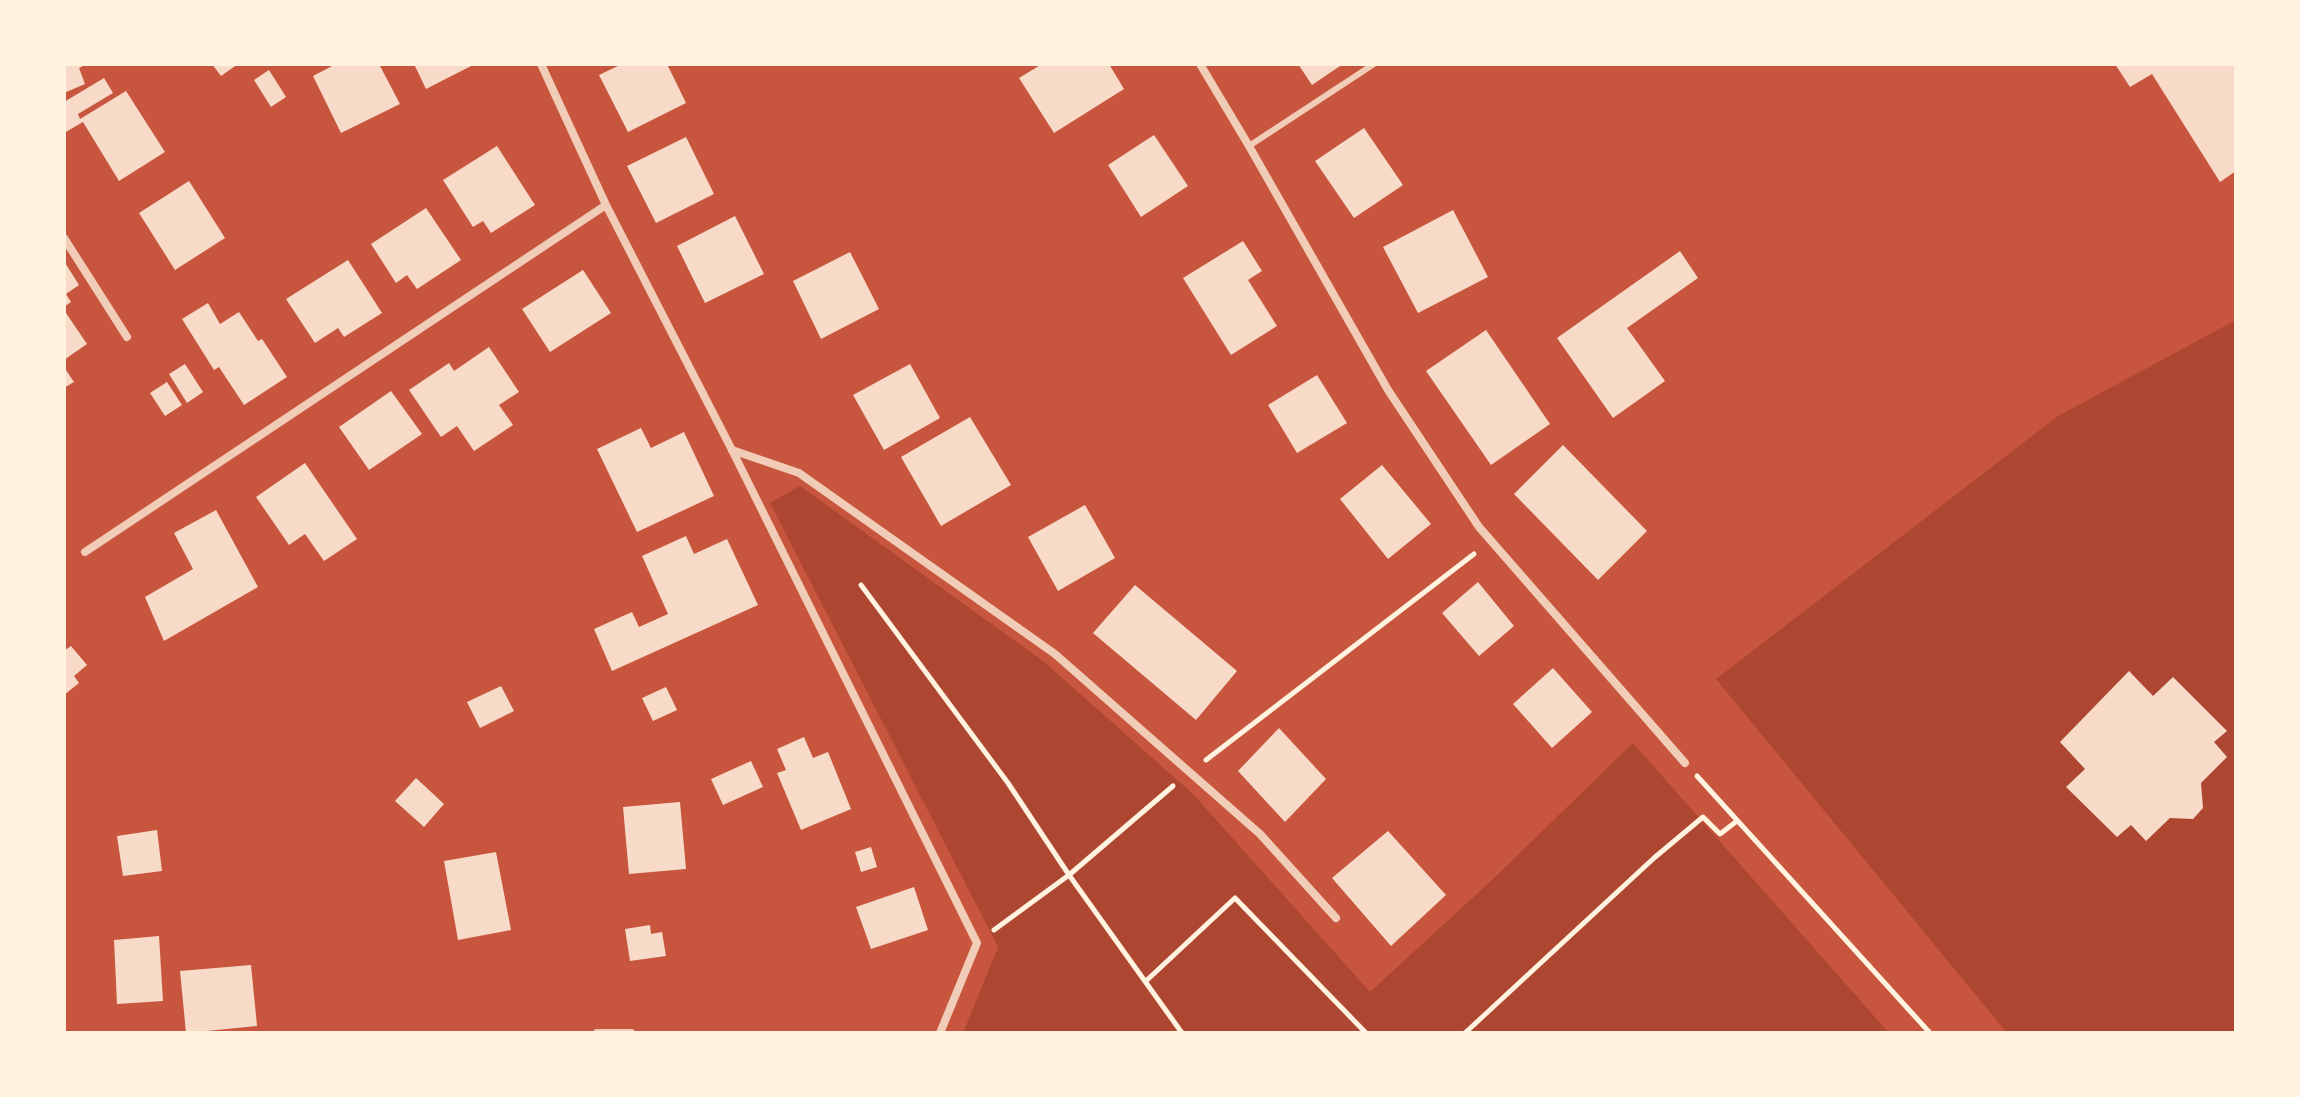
<!DOCTYPE html>
<html>
<head>
<meta charset="utf-8">
<style>
  body { margin:0 }
  #map { position:relative; width:2300px; height:1097px; overflow:hidden; background:#c8553d; font-family:Montserrat,sans-serif }
  canvas { display:block }
  .frame { position:absolute; inset:0; border:66px solid #fff3e0; pointer-events:none }
</style>
</head>
<body>
<div id="map">
<canvas width="2300" height="1097"></canvas>
<div class="frame"></div>
</div>
<script>
const ctx = document.querySelector('canvas').getContext('2d');
ctx.lineJoin = 'round';
function fill(path, color) { ctx.fillStyle = color; ctx.fill(path, 'evenodd'); }
function trace(path, color, width, dash) { ctx.strokeStyle = color; ctx.lineWidth = width; ctx.lineCap = dash ? 'butt' : 'round'; ctx.setLineDash(dash || []); ctx.stroke(path); }
const green = new Path2D(`
  M2236,320V1033H2007L1716,679L2058,416Z
  M800,486L1043,661L1193,794L1370,992L1492,880L1633,743L1889,1033H963L998,947L770,503Z`);
const building = new Path2D(`
  M64,64H87L79,68L85,84L64,93Z
  M212,64H238L221,76Z
  M336,64H379L400,104L341,133L313,76Z
  M414,64H475L426,89Z
  M622,64H667L686,103L628,132L599,75Z
  M1042,64H1109L1124,89L1054,133L1019,78Z
  M1298,64H1343L1312,85Z
  M2115,64H2236V171L2220,182L2152,74L2130,87Z
  M269,70L286,97L271,107L254,80Z
  M104,78L113,93L78,114L80,119L126,91L165,152L119,181L83,122L64,133V102Z
  M1364,128L1403,185L1354,218L1315,161Z
  M1154,135L1188,186L1141,217L1108,165Z
  M686,137L714,194L656,223L627,166Z
  M497,146L535,205L491,233L483,221L473,227L443,180Z
  M189,181L225,238L175,270L139,213Z
  M426,208L461,260L417,289L407,275L396,283L371,244Z
  M1453,210L1488,277L1418,313L1383,247Z
  M735,216L764,274L705,303L677,246Z
  M1243,241L1262,271L1248,280L1277,326L1231,355L1183,278Z
  M1680,251L1698,278L1627,328L1665,381L1613,418L1557,338Z
  M850,252L879,309L821,339L793,281Z
  M348,260L382,313L344,337L338,328L315,343L286,299Z
  M64,261L79,285L66,294L71,302L64,307Z
  M583,270L611,313L550,352L522,309Z
  M208,303L220,324L239,312L258,341L262,339L287,377L244,405L219,367L214,370L182,319Z
  M64,310L87,344L64,360Z
  M1486,330L1550,424L1491,465L1426,371Z
  M489,347L519,392L499,405L513,425L474,451L457,426L441,437L409,390L449,363L454,371Z
  M185,364L203,392L187,403L169,374Z
  M910,364L940,418L884,450L853,395Z
  M64,367L74,382L64,388Z
  M1317,375L1347,423L1297,453L1268,405Z
  M167,382L182,405L165,416L150,393Z
  M391,391L422,434L369,470L339,427Z
  M970,417L1011,485L941,526L901,457Z
  M641,428L651,448L684,432L714,496L637,532L597,449Z
  M1563,445L1647,531L1598,580L1514,494Z
  M305,463L357,539L324,561L305,534L289,545L256,497Z
  M1382,465L1431,524L1388,559L1340,499Z
  M1085,505L1115,558L1058,591L1028,537Z
  M216,510L258,587L164,641L145,597L193,569L174,533Z
  M686,536L694,554L727,539L758,605L612,671L594,629L632,612L639,627L668,614L642,556Z
  M1478,582L1514,626L1479,656L1442,613Z
  M1135,585L1237,671L1196,720L1093,633Z
  M71,646L87,665L74,676L79,683L64,695V651Z
  M1553,668L1592,712L1552,748L1513,704Z
  M2129,671L2153,696L2173,677L2227,731L2214,742L2227,757L2201,783L2203,808L2193,819L2170,818L2146,841L2131,825L2117,837L2066,787L2085,769L2060,742Z
  M501,686L514,711L480,728L467,702Z
  M666,687L677,710L653,721L642,698Z
  M1279,728L1326,779L1285,822L1238,771Z
  M804,737L813,758L828,752L851,809L801,830L777,773L786,770L777,749Z
  M751,761L763,787L723,805L711,779Z
  M416,778L444,804L424,827L395,801Z
  M680,802L686,869L629,874L623,807Z
  M157,830L162,871L123,876L117,836Z
  M1388,831L1446,895L1391,946L1332,878Z
  M871,847L877,867L861,872L855,852Z
  M496,852L511,930L458,940L444,861Z
  M914,887L928,930L871,949L856,907Z
  M650,925L651,934L662,932L666,956L630,961L625,929Z
  M159,936L163,1001L117,1004L114,940Z
  M251,965L257,1026L186,1033L180,971Z`);
const path = new Path2D(`
  M861,585L1008,783L1069,875L1182,1033
  M1206,760L1474,554
  M1697,776L1930,1033
  M994,930L1069,875L1173,786
  M1146,981L1235,898L1366,1033
  M1465,1033L1654,858L1703,817L1720,834L1737,821`);
const service = new Path2D(`
  M1249,146L1374,64`);
const minor = new Path2D(`
  M541,64L606,205L732,450L977,943L940,1033
  M1200,64L1249,146L1388,390L1479,527L1685,763
  M64,238L127,337
  M732,450L799,473L1055,654L1260,834L1336,918
  M85,552L606,205
  M597,1033H631`);
fill(green, '#ae4732');
fill(building, '#f7dbc8');
trace(path, '#fff3e0', 5);
trace(service, '#f1ccb7', 6);
trace(minor, '#f1ccb7', 8);
</script>
</body>
</html>
